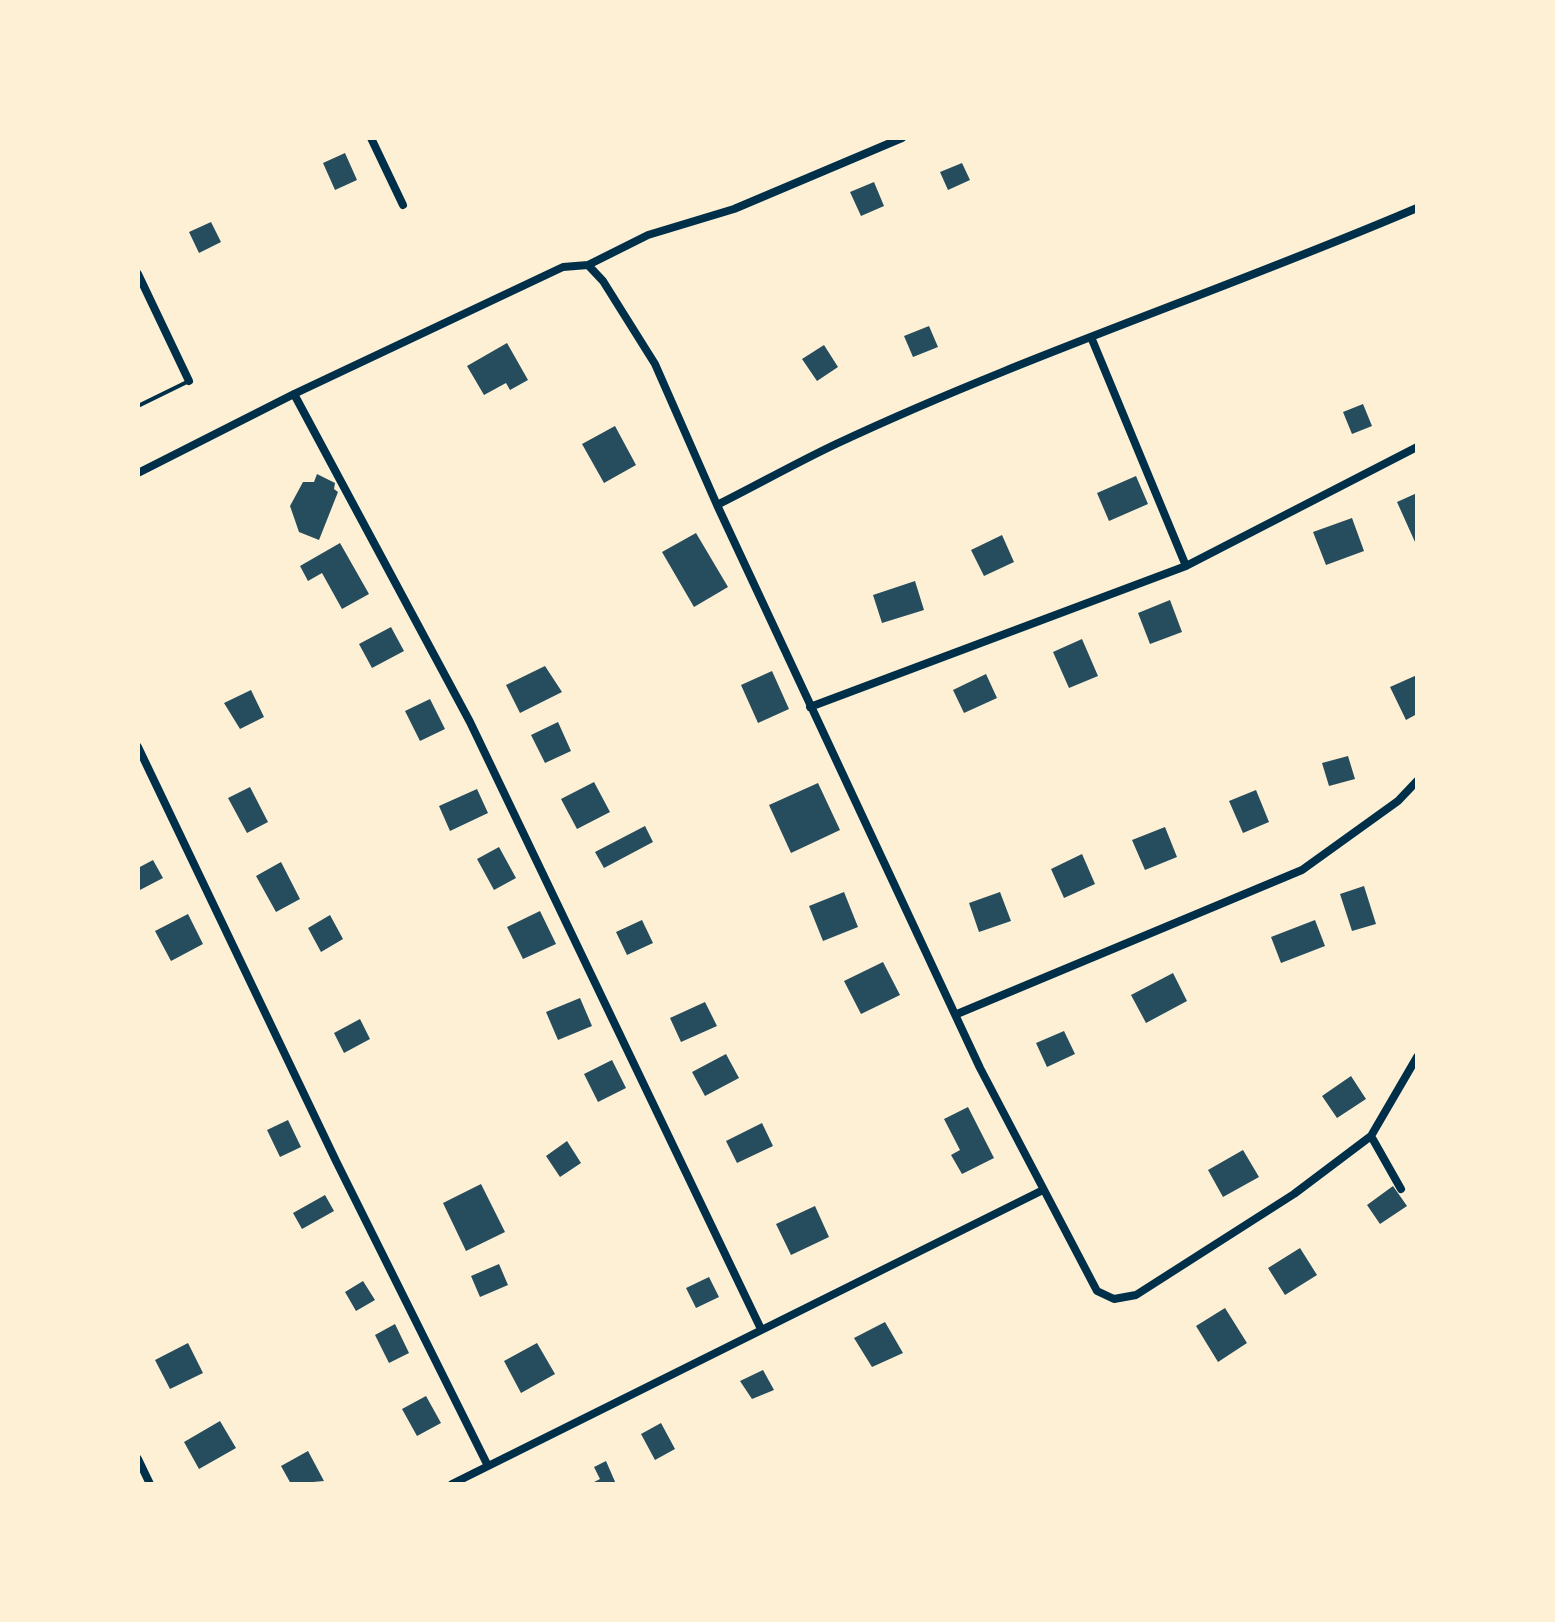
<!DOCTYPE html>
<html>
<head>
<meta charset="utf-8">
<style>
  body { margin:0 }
  #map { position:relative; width:1555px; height:1622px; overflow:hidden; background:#fdf0d5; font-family:"PT Sans",sans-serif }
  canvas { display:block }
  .frame { position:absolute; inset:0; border:140px solid #fdf0d5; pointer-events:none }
</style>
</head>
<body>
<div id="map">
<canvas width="1555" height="1622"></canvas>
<div class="frame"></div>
</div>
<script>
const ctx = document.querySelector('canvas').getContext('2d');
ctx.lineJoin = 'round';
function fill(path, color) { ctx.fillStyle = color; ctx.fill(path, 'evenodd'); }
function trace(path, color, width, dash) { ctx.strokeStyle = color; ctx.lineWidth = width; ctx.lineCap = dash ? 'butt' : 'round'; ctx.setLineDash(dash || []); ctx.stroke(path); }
const building = new Path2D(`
  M345,153L357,180L335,190L323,163Z
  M962,163L970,180L948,190L940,172Z
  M874,182L884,206L861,216L850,192Z
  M211,222L221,242L199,253L189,232Z
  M929,326L938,347L913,357L904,336Z
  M507,343L528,380L510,390L506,383L484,395L467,366Z
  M824,345L838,367L817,381L802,359Z
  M1363,404L1372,426L1352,434L1343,412Z
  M615,426L636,465L604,483L582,444Z
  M317,474L335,483L334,489L338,492L319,540L299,532L290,506L303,482H314Z
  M1136,476L1148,504L1109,521L1097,493Z
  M1417,493V541L1415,542L1397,502Z
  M1352,518L1364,551L1326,565L1313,532Z
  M696,533L728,587L694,607L662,552Z
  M1002,535L1014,562L984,576L971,550Z
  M340,543L369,594L342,609L322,573L308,581L300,566Z
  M915,581L924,610L882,623L873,595Z
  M1170,600L1182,632L1150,644L1138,613Z
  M391,627L404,651L372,668L359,644Z
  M1082,639L1098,676L1069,688L1053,652Z
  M545,666L562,692L520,713L506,685Z
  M772,671L789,709L758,723L741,685Z
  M986,674L997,698L964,713L953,690Z
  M1417,675V714L1406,720L1390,687Z
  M251,690L264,717L240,729L224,703Z
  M430,699L445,729L420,741L405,711Z
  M558,722L571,751L545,763L531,735Z
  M1348,756L1355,779L1329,786L1322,763Z
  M594,782L610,812L577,829L561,799Z
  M818,783L840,830L791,853L769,805Z
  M250,787L268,822L247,833L228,798Z
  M477,789L488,813L450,831L439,806Z
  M1256,790L1269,822L1243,833L1229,801Z
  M645,826L653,842L604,868L595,852Z
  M1165,827L1177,857L1145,870L1132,840Z
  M499,847L516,878L494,890L477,859Z
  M1082,854L1095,884L1064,898L1051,869Z
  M153,860L163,878L138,891V868Z
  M281,862L300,899L276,912L256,876Z
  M1364,886L1376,924L1352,931L1340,894Z
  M844,892L858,927L823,941L809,906Z
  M1000,892L1011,921L979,932L969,903Z
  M540,911L556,944L523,959L507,927Z
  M188,914L203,944L171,961L155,931Z
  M330,915L343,939L321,952L308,928Z
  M642,920L653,943L627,955L616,932Z
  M1315,920L1325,946L1281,963L1271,937Z
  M883,962L900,995L861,1014L844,981Z
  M1173,973L1187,1001L1146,1023L1131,995Z
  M580,998L592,1026L558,1040L546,1012Z
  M705,1002L717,1026L681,1042L670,1018Z
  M360,1019L370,1039L344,1053L334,1033Z
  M1064,1031L1075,1054L1047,1067L1036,1043Z
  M726,1054L739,1078L705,1096L692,1072Z
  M612,1060L626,1088L598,1102L584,1074Z
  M1351,1076L1366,1099L1337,1118L1322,1096Z
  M968,1107L994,1158L962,1174L951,1155L960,1150L944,1119Z
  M288,1120L301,1147L280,1157L267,1130Z
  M762,1123L773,1146L737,1163L726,1141Z
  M567,1141L581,1163L560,1177L546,1156Z
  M1243,1150L1259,1177L1223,1197L1208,1170Z
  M481,1184L505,1232L466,1251L443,1203Z
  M1393,1186L1407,1206L1380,1224L1367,1205Z
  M325,1195L334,1211L302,1229L293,1213Z
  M815,1206L829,1237L791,1255L776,1224Z
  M1300,1248L1317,1275L1285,1295L1268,1268Z
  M499,1264L508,1285L480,1297L471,1276Z
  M709,1277L719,1297L696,1308L686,1288Z
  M363,1281L375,1300L356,1311L345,1292Z
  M1225,1308L1247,1343L1218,1362L1196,1326Z
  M885,1322L903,1353L872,1367L854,1338Z
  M395,1324L409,1353L389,1363L375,1335Z
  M188,1343L203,1373L170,1389L155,1360Z
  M537,1343L555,1374L521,1393L504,1361Z
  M763,1370L774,1390L752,1399L740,1381Z
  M426,1396L441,1423L417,1436L402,1409Z
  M220,1421L236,1448L199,1469L184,1442Z
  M661,1423L675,1449L655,1460L641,1434Z
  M308,1451L324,1481L291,1484L281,1466Z
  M606,1461L616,1484H590L600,1479L594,1467Z`);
const service = new Path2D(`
  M138,406L189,381`);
const minor = new Path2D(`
  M371,138L403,205
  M588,265L603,281L655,364L717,505L980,1068L1097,1291L1114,1299L1136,1295L1294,1194L1371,1136L1417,1057
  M138,274L189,381
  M1091,337L1186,566
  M294,394L470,722L761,1329
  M138,473L294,394L563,267L588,265L648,235L734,209L902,138
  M717,505C757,485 796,463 836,444C1026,355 1225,290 1417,208
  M810,707L1186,566L1417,447
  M138,747L336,1161L488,1466
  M957,1014L1302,870L1398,801L1417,781
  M1371,1136L1401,1189
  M138,1459L150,1484
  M452,1484L1043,1190`);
fill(building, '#264d5e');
trace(service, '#003049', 4);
trace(minor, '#003049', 8);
</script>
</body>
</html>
